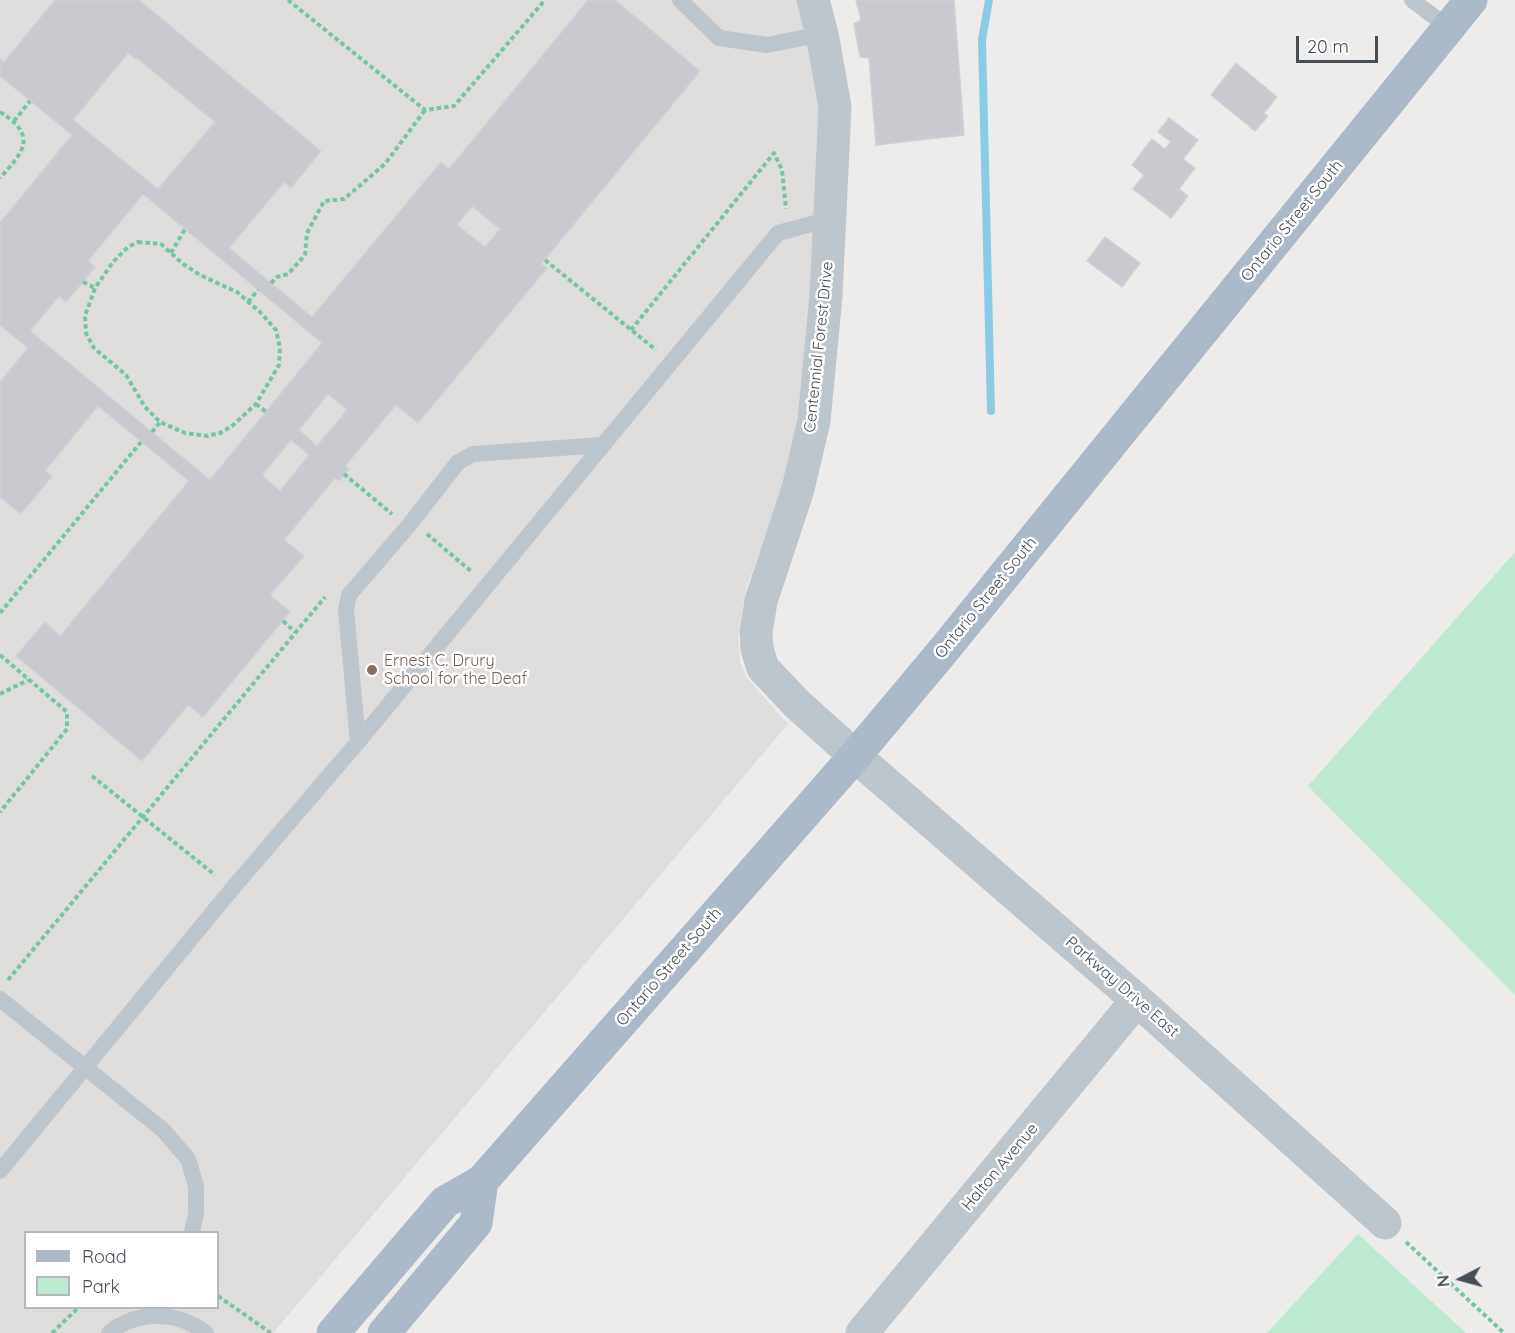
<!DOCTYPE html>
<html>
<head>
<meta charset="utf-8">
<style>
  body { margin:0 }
  #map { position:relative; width:1515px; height:1333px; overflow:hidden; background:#eeebeb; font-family:Quicksand,sans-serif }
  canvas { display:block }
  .legend { position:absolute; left:24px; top:1231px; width:195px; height:78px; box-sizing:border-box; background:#fff; border:2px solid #b5b8bc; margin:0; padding:8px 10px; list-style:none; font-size:18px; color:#454d57 }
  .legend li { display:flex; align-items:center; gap:12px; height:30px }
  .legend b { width:30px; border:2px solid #b5b8bc }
  .north { position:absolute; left:1431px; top:1249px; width:60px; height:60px; -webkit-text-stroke:4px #fff; paint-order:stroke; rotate:264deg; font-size:16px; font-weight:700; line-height:24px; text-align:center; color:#454d57 }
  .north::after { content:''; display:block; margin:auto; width:21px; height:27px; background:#454d57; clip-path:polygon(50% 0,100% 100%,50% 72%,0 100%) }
  .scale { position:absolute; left:1296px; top:36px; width:82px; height:27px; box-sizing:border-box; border:3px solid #454d57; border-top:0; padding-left:8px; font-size:18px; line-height:21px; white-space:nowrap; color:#454d57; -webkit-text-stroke:4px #fff; paint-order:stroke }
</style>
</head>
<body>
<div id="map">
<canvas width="1515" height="1333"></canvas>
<ul class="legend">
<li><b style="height:8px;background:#acb9c9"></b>Road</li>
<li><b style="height:16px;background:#bbead0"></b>Park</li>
</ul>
<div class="north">N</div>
<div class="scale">20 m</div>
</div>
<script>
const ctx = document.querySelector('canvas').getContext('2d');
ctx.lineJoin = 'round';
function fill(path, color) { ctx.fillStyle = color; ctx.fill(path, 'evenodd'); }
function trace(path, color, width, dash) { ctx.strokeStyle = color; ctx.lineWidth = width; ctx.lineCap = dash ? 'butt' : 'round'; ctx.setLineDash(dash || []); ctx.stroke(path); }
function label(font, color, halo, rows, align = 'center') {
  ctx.font = font + ' Quicksand,sans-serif'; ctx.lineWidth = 5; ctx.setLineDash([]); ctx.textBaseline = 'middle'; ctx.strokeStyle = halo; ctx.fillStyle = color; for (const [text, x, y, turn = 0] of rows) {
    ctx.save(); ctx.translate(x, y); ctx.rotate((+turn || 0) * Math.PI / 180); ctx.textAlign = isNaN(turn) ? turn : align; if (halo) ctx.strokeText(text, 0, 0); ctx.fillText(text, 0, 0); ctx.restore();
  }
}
const education = new Path2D(`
  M0,0H796L818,80L823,123L802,402L790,468L746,589L738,636L740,662L747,678L788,724L273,1333H0ZM26,1232H218V1308H26Z`);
const green = new Path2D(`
  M1515,552V995L1308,786Z
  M1358,1234L1466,1333H1267Z`);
const stream = new Path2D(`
  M989,0L982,40L991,411`);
const building = new Path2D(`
  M55,0H139L321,151L291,188L284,182L229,248L312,317L441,162L449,169L588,0H615L700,71L541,264L547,268L418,423L396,405L345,466L349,469L339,481L335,478L284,540L304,556L270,595L290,612L203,717L188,705L142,761L16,656L45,622L60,636L189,481L98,406L45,471L52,476L21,514L0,497V382L28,348L0,325V223L72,135L0,76V59L4,62ZM128,53L136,59L137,58L215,122L158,189L73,120ZM143,194L322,343L210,480L30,331L59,296L66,302L83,282L95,267L88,261ZM472,206L500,229L485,247L457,225ZM328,394L347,410L317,446L299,430ZM291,440L309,455L280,491L262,475Z
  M856,0H954L964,135L876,145L869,58L860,57L854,24L861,20Z
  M1236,63L1277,97L1264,113L1268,116L1255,131L1211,95Z
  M1169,118L1198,140L1183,159L1195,168L1179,189L1188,196L1171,218L1133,189L1144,175L1132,165L1152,139L1165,149L1171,142L1158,132Z
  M1105,237L1140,263L1122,287L1087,261Z`);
const path = new Path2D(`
  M288,0L425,110L454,106L545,0
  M0,112C38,136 24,151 0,178
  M14,121L30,101
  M138,242L161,244L183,264L200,275L237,292L260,312L276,330L280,348L279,365L256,404L232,426L220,433L207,436L185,433L160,422L145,407L126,375L94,348L86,333L85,316L95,288L113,262L128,247Z
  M171,253L185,229
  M545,260L656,350
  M83,282L95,288
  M271,283L277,277L288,274L305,255L307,233L324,201L344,199L385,164L425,110
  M248,302L258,290
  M631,330L774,153L782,170L786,209
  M256,404L266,412
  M152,432L160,422
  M344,474L392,514
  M427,534L472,572
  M0,613L141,442
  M283,621L295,632
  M0,655L67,712V729L0,812
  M0,694L28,680
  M92,776L215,875
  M8,980L325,597
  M1406,1242L1504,1333
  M218,1296L271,1333
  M52,1333L78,1308`);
const service = new Path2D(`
  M680,0L719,38L767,45L822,34
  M1412,0L1449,28
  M358,742L346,610L349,595L410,524L458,462L473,454L603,445
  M0,999L163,1130L188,1159L196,1186V1214L192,1232
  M0,1171L232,889L358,742L778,233L830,219
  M109,1333C137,1310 178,1311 206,1333`);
const minor = new Path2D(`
  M813,0L822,34L835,107L826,296L814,421L798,489L761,601L756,632L757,649L763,668L797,704L855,756L1137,1000L1385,1223
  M862,1333L1137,1000`);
const primary = new Path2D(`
  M333,1333L445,1202L482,1181L855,756L943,651L1471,0
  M384,1333L476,1223L482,1181`);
const markers = [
  [372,670,6,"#8d6e63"]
];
const streetNames = [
  ["Ontario Street South",1292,221,-51],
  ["Centennial Forest Drive",819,347,-84],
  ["Ontario Street South",986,598,-51],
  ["Ontario Street South",669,967,-49],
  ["Parkway Drive East",1122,987,41],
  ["Halton Avenue",1000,1167,-50]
];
const educationNames = [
  ["Ernest C. Drury",384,661],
  ["School for the Deaf",384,679]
];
fill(education, '#dfdcdc');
fill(green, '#bbead0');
trace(stream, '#8acce5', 8);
fill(building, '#c8cad0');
trace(building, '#cfd1d7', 1.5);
trace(path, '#75c6a3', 4, [4.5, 3]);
trace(service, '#bdc5cd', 16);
trace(minor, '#bdc5cd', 33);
trace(primary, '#acb9c9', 33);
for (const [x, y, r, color] of markers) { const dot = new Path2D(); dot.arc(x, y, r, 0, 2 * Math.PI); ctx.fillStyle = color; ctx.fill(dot); trace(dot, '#fff', 2); }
label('16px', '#454d57', '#fff', streetNames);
label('16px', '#785e54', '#fff', educationNames, 'left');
</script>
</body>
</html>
